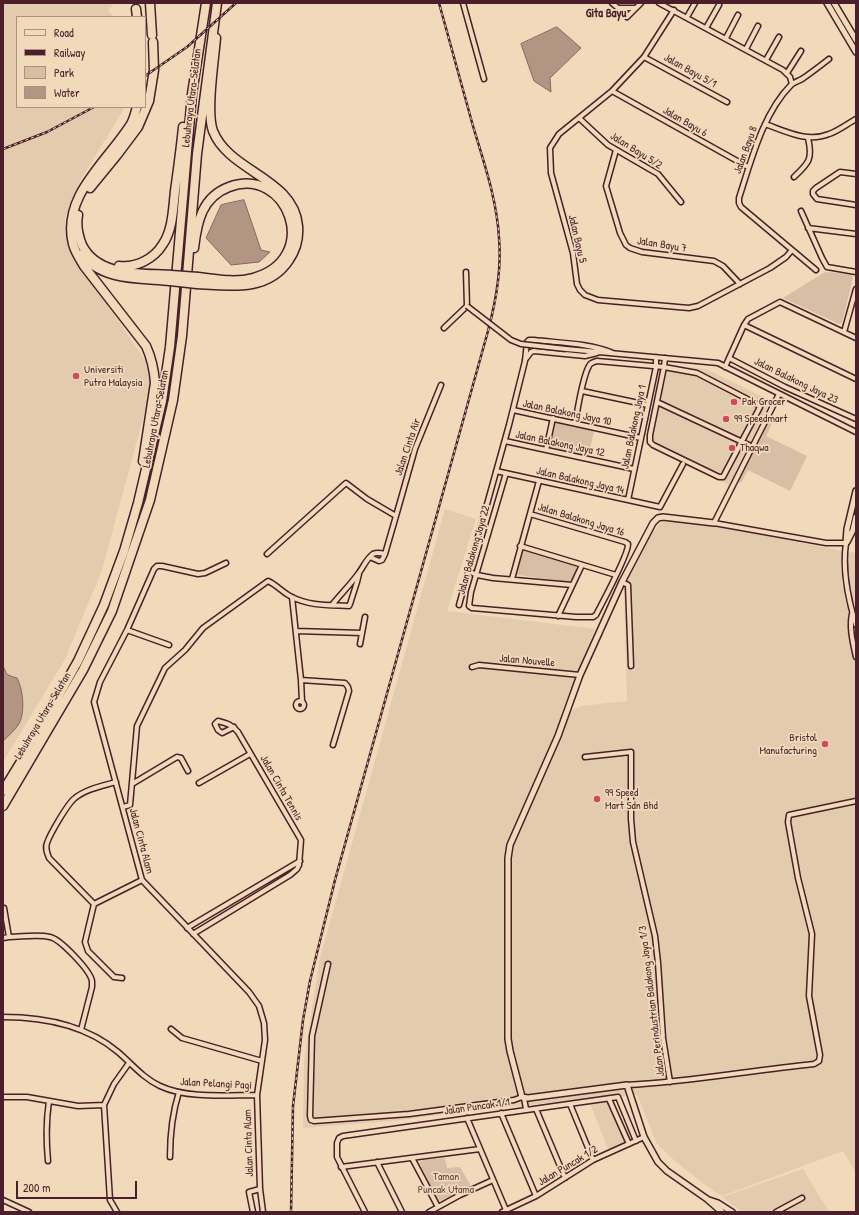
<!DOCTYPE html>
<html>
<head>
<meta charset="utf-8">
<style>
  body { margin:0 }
  #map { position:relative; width:859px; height:1215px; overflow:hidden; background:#f0dab9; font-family:"Patrick Hand",sans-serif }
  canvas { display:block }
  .frame { position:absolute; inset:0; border:4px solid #4a1f2b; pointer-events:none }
  .legend { position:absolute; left:16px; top:16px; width:130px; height:92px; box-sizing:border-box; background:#f0dab9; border:1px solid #ae8f80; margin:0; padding:5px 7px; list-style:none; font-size:12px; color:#4a1f2b }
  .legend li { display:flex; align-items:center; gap:8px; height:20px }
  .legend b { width:20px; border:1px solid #ae8f80 }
  .scale { position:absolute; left:16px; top:1181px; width:121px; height:18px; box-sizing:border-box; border:2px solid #4a1f2b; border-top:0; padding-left:5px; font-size:12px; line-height:14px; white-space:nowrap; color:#4a1f2b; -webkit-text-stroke:3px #f0dab9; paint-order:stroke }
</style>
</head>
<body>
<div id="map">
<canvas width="859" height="1215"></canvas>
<div class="frame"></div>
<ul class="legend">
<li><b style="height:5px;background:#f0dab9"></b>Road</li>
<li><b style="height:5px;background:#4a1f2b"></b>Railway</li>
<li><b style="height:11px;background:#d8bea4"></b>Park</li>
<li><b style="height:11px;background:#b39584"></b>Water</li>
</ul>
<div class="scale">200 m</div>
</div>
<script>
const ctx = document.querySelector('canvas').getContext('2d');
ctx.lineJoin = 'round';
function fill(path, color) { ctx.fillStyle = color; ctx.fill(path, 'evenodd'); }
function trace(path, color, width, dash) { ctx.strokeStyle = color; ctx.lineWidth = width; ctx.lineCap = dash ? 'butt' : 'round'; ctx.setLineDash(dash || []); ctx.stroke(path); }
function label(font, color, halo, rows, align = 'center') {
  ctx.font = font + ' "Patrick Hand",sans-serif'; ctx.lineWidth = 3.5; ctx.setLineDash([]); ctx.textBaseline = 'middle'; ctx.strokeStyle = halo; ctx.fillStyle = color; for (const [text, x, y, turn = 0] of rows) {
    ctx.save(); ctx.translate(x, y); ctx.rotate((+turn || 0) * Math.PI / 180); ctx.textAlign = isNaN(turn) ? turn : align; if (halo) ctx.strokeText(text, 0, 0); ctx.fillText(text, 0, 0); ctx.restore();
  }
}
const built = new Path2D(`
  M3,3H112L113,5L108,10L113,17H17V107H125L80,181L65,218L68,247L147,363L151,389L102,570L65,659L3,762Z
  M660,364L706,369L765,398L768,406L729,485L645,444Z
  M445,509L476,519L447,611L595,629L560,715L581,706L627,701L624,587L650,536L659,525L665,521L731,529L854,553L856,551V1173L843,1151L722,1196L701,1182L674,1160L657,1144L637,1095L484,1109L401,1120L303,1128L304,1063L319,962Z
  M608,1100L627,1144L609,1151L590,1103Z
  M803,1169L829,1212H742L722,1197Z`);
const green = new Path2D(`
  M825,272L851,274L853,278L842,323L839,324L783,298Z
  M768,418L774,420L766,436L807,456L790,491L748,470L741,483L737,481Z
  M554,421L594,430L589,455L548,447Z
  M521,550L576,566C577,573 574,578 568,582L518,575L516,573Z
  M445,1158L447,1168L460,1167L471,1186L442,1201L438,1200L419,1163L423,1160Z`);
const water = new Path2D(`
  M557,27L581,48L550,78L551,92L534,81L521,44Z
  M244,200L261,250L270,252L259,262L231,265L206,238L221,205Z
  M3,666C8,675 4,674 17,678C23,689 25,710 20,722C16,730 9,735 3,741Z`);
const minor = new Path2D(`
  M463,3L484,79
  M612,3L618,8H635
  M659,3L783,70L790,77L792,84
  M674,10L644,57L612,91L559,134L550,148L551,173L573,253L577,284L580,290L585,295L598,300L689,308L698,306L770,268L786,257L792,250
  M627,17L641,3
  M687,17L695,3
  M706,28L719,5
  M726,38L738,15
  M746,49L758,26
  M644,57L727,102
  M766,60L779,37
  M787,73L801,51
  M612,91L748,167
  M579,118L608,145L658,174L681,202
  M765,124C785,131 807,143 829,134C838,131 847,124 856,119
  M616,150L606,186L620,233L626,245L630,248L642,252L714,261L723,266L740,284
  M856,174L840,172L816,188L813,191V194L817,199L856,205
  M794,177C809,163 813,159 808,138
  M801,211L822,258L827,267L856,272
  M808,228L856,234
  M816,270L741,207L739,203V198C751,161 763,113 791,85C794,82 799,81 802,79C811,73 820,66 829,59
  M744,325L856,379
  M444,328L467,306L466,272
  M844,332L856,289
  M566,349L718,363L856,432
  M729,358L785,387L856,419
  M525,360L531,352L534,351L585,356L597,353
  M725,367L744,325L748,319L780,302L856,338
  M582,391L648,405
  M779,394L714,523L826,543H846C842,570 848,599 856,625
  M657,402L753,447
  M513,410L641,438
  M575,423C578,409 582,378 589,366C590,363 593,362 597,361L664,367L697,373L757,404L760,407L723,477H719L653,445L650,442V435L664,367L665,358
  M505,441L634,469
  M546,450L553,418
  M496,471L660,507L683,464
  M506,473L471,592L469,606L472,608L576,617H593L596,615C602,603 629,554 628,544L625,542L530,514
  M628,500L656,367V357
  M396,516L415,449L441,385
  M520,546L616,575
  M267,554L346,483L367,499L396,516L385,554C381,553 377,552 373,554C366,559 363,568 358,574C350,585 340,595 332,605
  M370,557L379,561L382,560L385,554
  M226,563L205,573L198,574L162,566H157L154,569L127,630L100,682L94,702L142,880L249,992L259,1006L264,1023L265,1040L257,1095L260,1189L263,1212
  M468,571L477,575L493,578L572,585
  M512,579L539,481
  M622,582L628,585L631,666
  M292,597L301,680L302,702
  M459,605L509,425L525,361L527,342L529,340H534C559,343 589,343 613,353
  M852,614C849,628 853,643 856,657
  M558,616L582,565
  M127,630L169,645
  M296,631L362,633
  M360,644L365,617
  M472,667L479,665L580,675
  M301,680L345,683L348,687L349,691L333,745
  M296 705a4 4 0 1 1 8 0a4 4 0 1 1-8 0Z
  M585,757L631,752V819L633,842L655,936L658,963L663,1038L670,1082
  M116,782C102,786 86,789 75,798C68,803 50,834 47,843C45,848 47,853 49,858L94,904L142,880
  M199,783L250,754
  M132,784L177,757L181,758L188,771
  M123,807L130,805L137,726L165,668L185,650L203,628L268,581C277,585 283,593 292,597C309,606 330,605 349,606L350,604L357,582L359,574
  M94,904L85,942L88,951L114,977L122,978
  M4,908L9,937
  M187,928L300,861
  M193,934L290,875L297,869L299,865L301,840L238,732C233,725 226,723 218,721L215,724L218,730L222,733L234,727
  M3,938L9,937C22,937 37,934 50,937C60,939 90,970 92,981C92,982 92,986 92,987L81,1030
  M328,964L312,1036L310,1116L311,1120L314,1121L409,1114L514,1100L522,1097
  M3,1017C43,1017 86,1025 118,1052C132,1064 143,1078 160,1086C188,1099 227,1095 257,1095
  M171,1029L182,1038L262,1061
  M627,1085C690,1082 752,1070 814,1064L819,1061L820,1055L809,996L812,934L798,878L788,822L789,815L856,801
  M3,1097H27L78,1106L104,1105
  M524,1098L526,1109
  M609,1099L629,1144
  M570,1104L593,1160
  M536,1109L565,1178
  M501,1113L536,1196
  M467,1118L506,1210
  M170,1157C170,1135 172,1114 179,1092
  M412,1158L438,1207
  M48,1161C46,1140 46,1121 49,1101
  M377,1162L402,1212
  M341,1167L480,1149
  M3,1200L29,1212
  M117,1212L110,1200L104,1105L114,1084L129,1063
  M253,1212L249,1192L260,1189
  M365,1212L337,1157V1143L339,1138L343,1136L618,1097L636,1141
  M429,1212L460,1195L493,1180
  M502,1212L536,1196L593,1160L644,1137
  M776,1212L802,1198`);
const tertiary = new Path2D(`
  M827,3L856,52
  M834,3L856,40
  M714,523L663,517L658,518L653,523L622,582L580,675L558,736L510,845L508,858V1039L510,1051L522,1097L528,1098L627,1085L644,1137L658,1162L667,1171L707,1199L722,1212
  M847,542L853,530L856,517
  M846,543L847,529L856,491
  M709,1200L718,1203L732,1212`);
const motorway = new Path2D(`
  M150,3L152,35
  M136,9L137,17
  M137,107C135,113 134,119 131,124C108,161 61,196 73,244C75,252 80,259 84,266L146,346C152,359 154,369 155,383L143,461
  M90,188L117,155L138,127L149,101L154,70L153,42
  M78,215C76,226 78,235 82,245C98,277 141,273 171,275
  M194,248C197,222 202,197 229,187C288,165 323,259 253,278C235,283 216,279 198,277
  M82,254C101,281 140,278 170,281
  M119,266C136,268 154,259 163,244C173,229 173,208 175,191C178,169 181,148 183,127
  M197,284C230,286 268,292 289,260C296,250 299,238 298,226C294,178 229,172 213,131C206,112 214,61 216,38
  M3,791L28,750L78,661L104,605L124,551L138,503L162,401L170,347L192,94L206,3
  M3,806L83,670L112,611L150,500L173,400L182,336L197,154L217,3`);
const rail = new Path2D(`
  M145,76L187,47L236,3
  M3,149L47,132L94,107
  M291,1212L293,1106L303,1020L310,981L335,880L488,331C496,301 502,270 499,238C497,200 484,163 473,126C462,85 450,44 439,3`);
const minorBridge = new Path2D(`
  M467,306L511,340L521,344L566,349`);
const motorwayBridge = new Path2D(`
  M171,275L198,277
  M170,281L197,284`);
const markers = [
  [76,376,4,"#d1495b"],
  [734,402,4,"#d1495b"],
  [726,419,4,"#d1495b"],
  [732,448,4,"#d1495b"],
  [825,744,4,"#d1495b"],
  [597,799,4,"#d1495b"]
];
const streetNames = [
  ["Jalan Bayu 5/1",690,71,29],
  ["Lebuhraya Utara–Selatan",192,98,-83],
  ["Jalan Bayu 6",685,122,30],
  ["Jalan Bayu 8",746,150,-70],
  ["Jalan Bayu 5/2",636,151,32],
  ["Jalan Bayu 5",577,239,77],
  ["Jalan Bayu 7",662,245,9],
  ["Jalan Balakong Jaya 23",796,381,26],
  ["Jalan Balakong Jaya 10",567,413,12],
  ["Lebuhraya Utara–Selatan",156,419,-79],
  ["Jalan Balakong Jaya 1",634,427,-78],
  ["Jalan Balakong Jaya 12",560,444,12],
  ["Jalan Cinta Air",408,447,-71],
  ["Jalan Balakong Jaya 14",580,481,13],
  ["Jalan Balakong Jaya 16",581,520,17],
  ["Jalan Balakong Jaya 22",474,550,-74],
  ["Jalan Nouvelle",527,661,5],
  ["Lebuhraya Utara–Selatan",43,716,-59],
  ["Jalan Cinta Tennis",281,788,60],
  ["Jalan Cinta Alam",141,841,75],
  ["Jalan Perindustrian Balakong Jaya 1/3",652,1001,-97],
  ["Jalan Pelangi Pagi",216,1084,3],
  ["Jalan Puncak 1/1",477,1107,-8],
  ["Jalan Cinta Alam",249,1143,-92],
  ["Jalan Puncak 1/2",568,1166,-31]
];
const poiNames = [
  ["Universiti",84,370],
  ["Putra Malaysia",84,383],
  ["Pak Grocer",742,402],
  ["99 Speedmart",734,419],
  ["Thaqwa",740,448],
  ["Bristol",817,738,"right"],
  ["Manufacturing",817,751,"right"],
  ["99 Speed",605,793],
  ["Mart Sdn Bhd",605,806]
];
const parkNames = [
  ["Taman",446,1177],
  ["Puncak Utama",446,1190]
];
const neighbourhoodNames = [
  ["Gita Bayu",606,14]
];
fill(built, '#e3cbae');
fill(green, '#d8bea4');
fill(water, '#b39584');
trace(water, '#896660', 1);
trace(minor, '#4a1f2b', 7);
trace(tertiary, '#4a1f2b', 8);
trace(motorway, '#4a1f2b', 11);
trace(minor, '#f0dab9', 4);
trace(tertiary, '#f0dab9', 5);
trace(motorway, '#f0dab9', 8);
trace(rail, '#4a1f2b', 2.5);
trace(rail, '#f0dab9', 1, [3]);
trace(minorBridge, '#4a1f2b', 7, []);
trace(motorwayBridge, '#4a1f2b', 11, []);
trace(minorBridge, '#f0dab9', 4);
trace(motorwayBridge, '#f0dab9', 8);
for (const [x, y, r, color] of markers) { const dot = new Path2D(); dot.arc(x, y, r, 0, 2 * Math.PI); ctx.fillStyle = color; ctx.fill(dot); trace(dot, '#f0dab9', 1.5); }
label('11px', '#4a1f2b', '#f0dab9', streetNames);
label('11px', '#4a1f2b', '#f0dab9', poiNames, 'left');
label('11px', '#663f43', '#f0dab9', parkNames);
label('bold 12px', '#4a1f2b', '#f0dab9', neighbourhoodNames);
</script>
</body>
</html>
